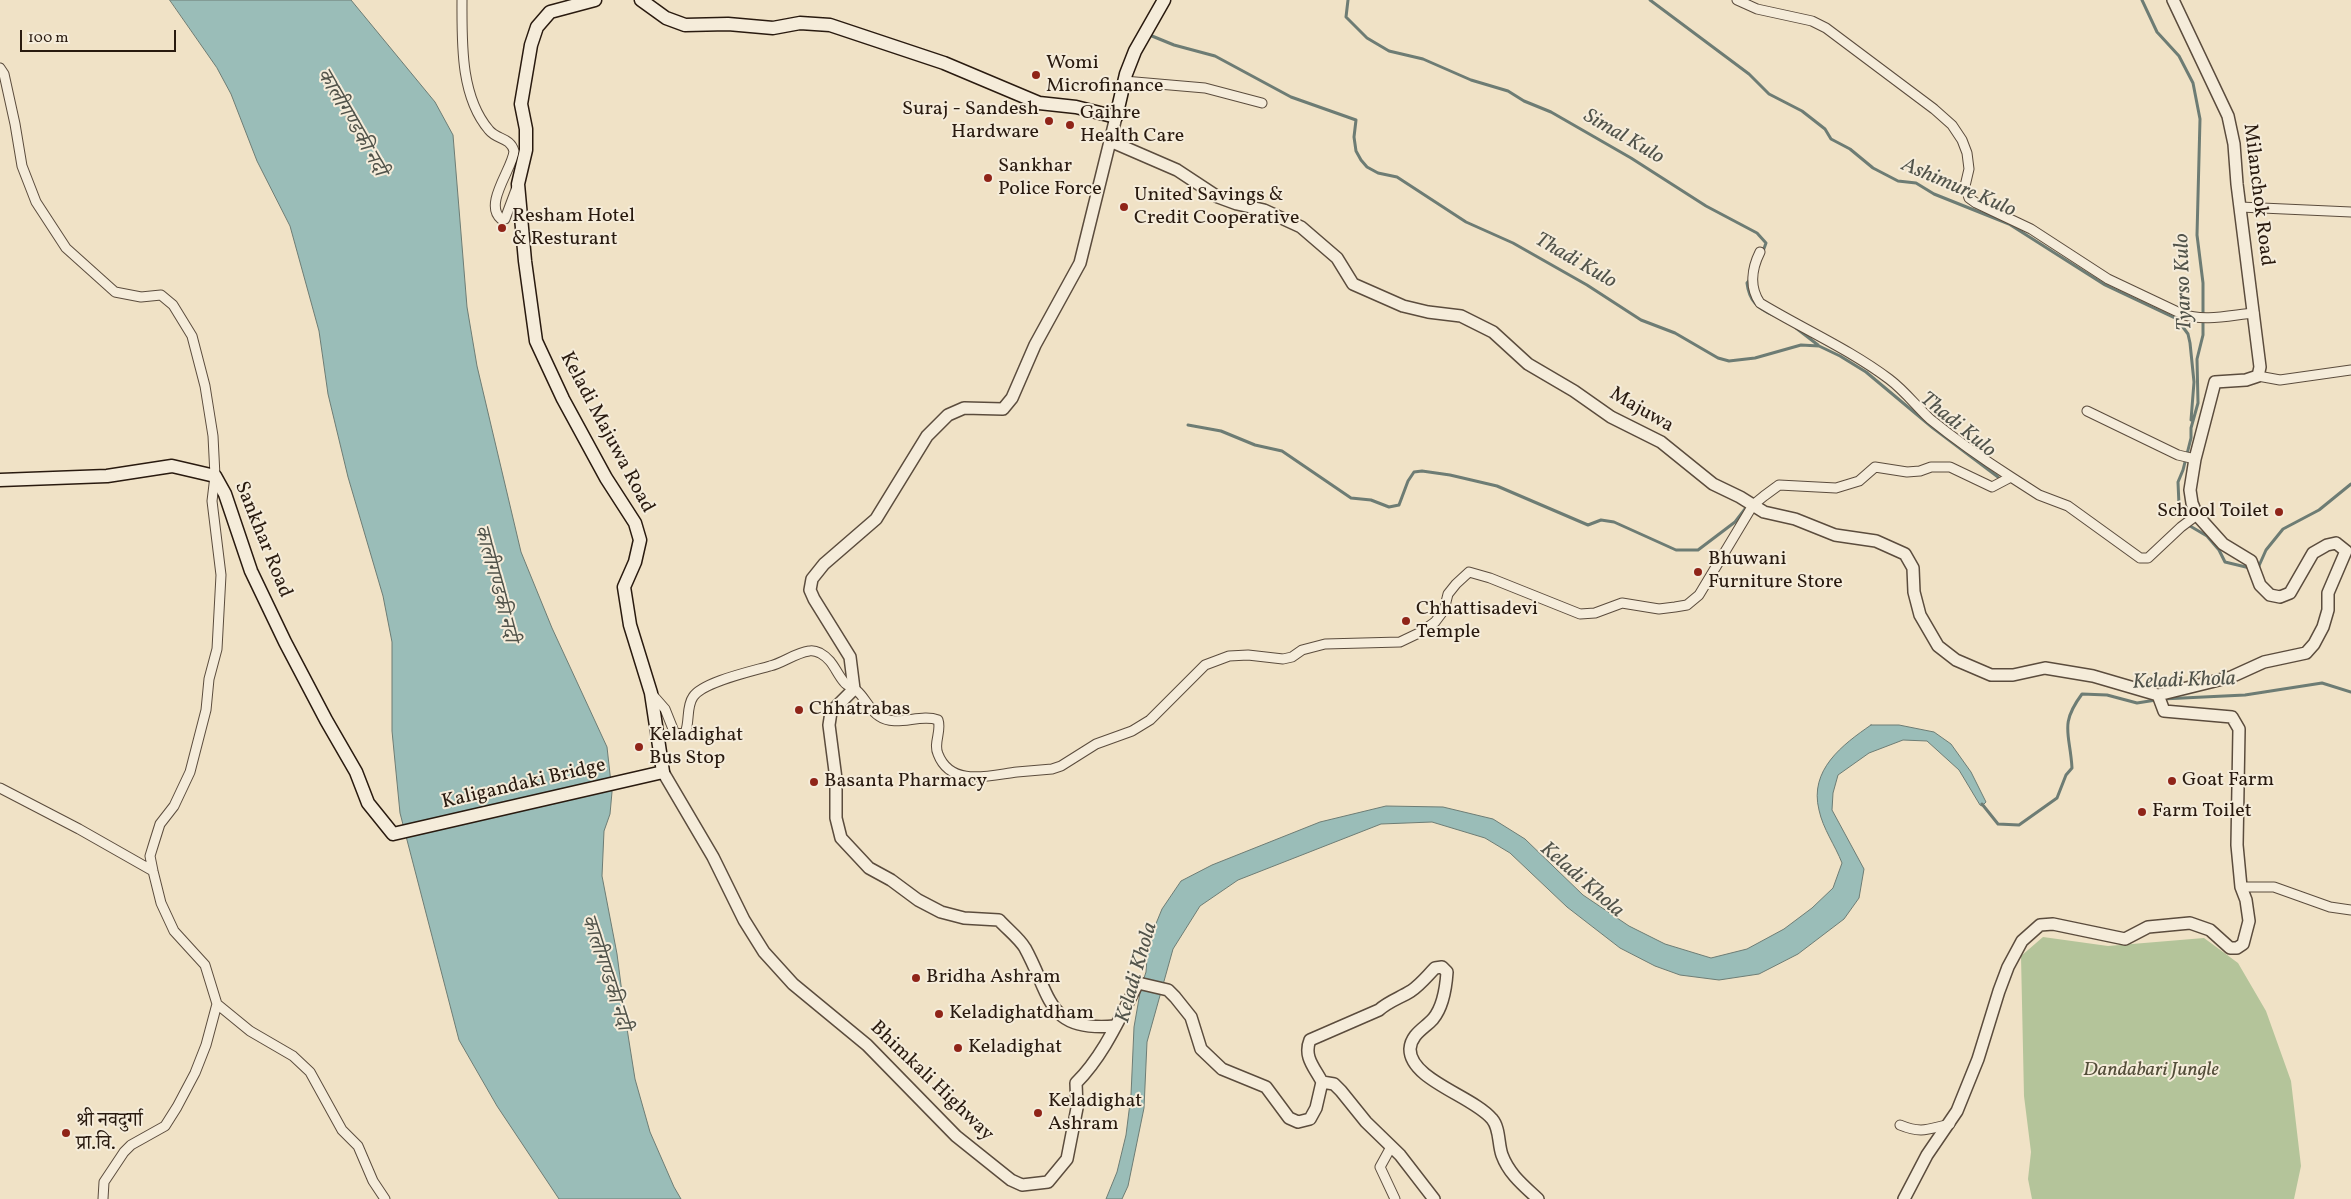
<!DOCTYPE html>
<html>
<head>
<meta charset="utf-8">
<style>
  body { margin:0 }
  #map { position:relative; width:2351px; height:1199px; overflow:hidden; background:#f0e2c6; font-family:Vollkorn,serif }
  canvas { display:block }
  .scale { position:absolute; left:20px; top:30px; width:156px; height:22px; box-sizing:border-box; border:2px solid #291a0f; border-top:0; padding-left:6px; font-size:15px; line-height:18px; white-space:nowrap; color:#291a0f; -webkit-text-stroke:4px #f5ecda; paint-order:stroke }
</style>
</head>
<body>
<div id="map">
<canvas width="2351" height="1199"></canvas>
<div class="scale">100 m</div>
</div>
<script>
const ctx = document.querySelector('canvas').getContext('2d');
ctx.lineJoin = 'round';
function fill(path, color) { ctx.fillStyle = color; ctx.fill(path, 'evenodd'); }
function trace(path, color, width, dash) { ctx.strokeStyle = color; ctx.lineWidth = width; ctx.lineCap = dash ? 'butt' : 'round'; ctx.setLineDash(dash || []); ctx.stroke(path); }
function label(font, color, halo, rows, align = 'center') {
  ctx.font = font + ' Vollkorn,"Noto Serif Devanagari",serif'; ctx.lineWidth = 4; ctx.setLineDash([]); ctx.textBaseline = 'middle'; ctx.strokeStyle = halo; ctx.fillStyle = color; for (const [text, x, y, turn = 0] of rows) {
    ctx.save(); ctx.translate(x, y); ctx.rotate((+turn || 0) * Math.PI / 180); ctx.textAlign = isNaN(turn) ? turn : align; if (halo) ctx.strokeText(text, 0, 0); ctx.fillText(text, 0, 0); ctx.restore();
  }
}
const green = new Path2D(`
  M2043,937L2108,946L2204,938L2238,963L2266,1011L2291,1081L2301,1166L2294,1199H2032L2028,1179L2031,1152L2024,1096L2021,956Z`);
const water = new Path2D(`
  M170,0H351L435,102L453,135L467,307L477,366L521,552L552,628L607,747L612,792L610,814L604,831L602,876L617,954L625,1016L635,1079L650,1132L674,1187L681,1199H559L497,1106L459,1040L400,813L392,731V642L383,596L348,477L328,394L319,331L303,273L290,226L257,161L231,94L217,68Z
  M1871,725H1899L1934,732L1951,744L1971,772L1986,802L1982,806L1980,805L1959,770L1927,741L1903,740L1869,753L1838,775L1833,793L1832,810L1864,869L1859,898L1844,919L1798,954L1759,974L1719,980L1680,975L1655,966L1620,948L1567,907L1510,853L1485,838L1432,822L1381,824L1238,880L1200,906L1173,949L1147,1042L1144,1108L1128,1186L1122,1199H1106L1117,1172L1126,1135L1131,1095L1134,1027L1141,987L1146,972L1148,943L1162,909L1181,881L1212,865L1320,822L1386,806L1443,807L1493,819L1525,839L1583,895L1629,926L1665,944L1711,958L1747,949L1784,929L1812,908L1833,888L1842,863C1835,845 1823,829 1819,810C1809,770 1842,745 1871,725Z`);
const stream = new Path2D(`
  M1348,0L1346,17L1367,38L1389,51L1423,59L1471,80L1508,91L1524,101L1551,112L1631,158L1706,206L1757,233L1766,243L1762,254
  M1650,0L1749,74L1769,94L1802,111L1825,129L1831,139L1850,149L1873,168L1898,181L1916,183L1934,194L2009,224L2105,285L2177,319L2188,334L2190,343L2194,382L2191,420
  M2142,0L2157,32L2179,56L2193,83L2200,119L2197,235L2203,283V335L2197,359L2198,403L2191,428V438L2183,470L2178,482L2179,505L2190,526L2207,536L2219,550L2225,562L2250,568
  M1152,36L1174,45L1215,56L1291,97L1356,120L1354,137L1356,151L1361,160L1367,167L1378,173L1397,177L1466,222L1513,243L1587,285L1641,320L1675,333L1718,358L1729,361L1755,358L1801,345L1819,346L1840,356L1866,372L1933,428L1998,477
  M1751,278L1747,283C1749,300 1757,308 1773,315
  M1796,328L1818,345
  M1188,425L1221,431L1255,445L1282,451L1351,498L1371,500L1389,507L1399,505L1408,481L1414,472L1422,471L1450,475L1497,486L1588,525L1601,520L1614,522L1676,550H1698L1735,522L1745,509
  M2258,568L2266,550L2283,529L2319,510L2351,484
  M2162,699L2245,695L2322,683L2351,692
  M1982,804L1998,824L2019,825L2057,798L2066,775L2072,768C2070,733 2059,725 2082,694L2107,695L2137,703L2156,700`);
const minor = new Path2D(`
  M462,0C462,42 460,96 489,130C497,140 510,137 514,151C513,168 483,204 501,219H505L517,187
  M1737,0L1757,9L1812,21L1826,28L1934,109L1952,125L1962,140L1967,153L1969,169L1965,186L1969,198L1976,203L2031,229L2108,279L2182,314C2204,322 2231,315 2254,313
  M0,68L4,74L15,124L22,166L36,202L66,248L115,292L141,297L161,295L173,305L192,336L205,386L213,436L215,476L212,501L221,575L217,649L209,679L206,710L190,772L174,806L160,824L154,843L150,856L153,871L161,903L174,931L205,965L217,1004L250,1031L293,1056L310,1072L342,1130L358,1146L373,1181L385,1199
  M1124,81L1205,88L1262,103
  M2240,207L2351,212
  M1760,252C1752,268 1749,287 1760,303C1803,329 1849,349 1889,379C1905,391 1916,406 1930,419C1956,440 1983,459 2011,477
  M2258,376L2280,380L2351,370
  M2087,411L2178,455L2195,459
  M651,693L665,709L675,734L685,733C690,722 686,707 693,697C702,682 753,671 770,666C783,663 795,653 809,651C813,650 816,651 820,653C833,660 835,671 844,682C847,686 852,687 856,690C865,697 869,710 879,716C896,728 920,713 938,720C942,731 933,743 938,754C951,788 991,775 1017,772C1029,771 1040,770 1052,769L1061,766L1096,744L1132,731L1150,720L1205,665L1229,656L1248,655L1283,659L1292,657L1302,650L1325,644L1400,642L1421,632L1435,622L1444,610L1448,594L1456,584L1469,572L1490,578L1580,614L1595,613L1622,603L1659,609L1675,607L1687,605L1699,595L1753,505L1764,496L1779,485L1836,488L1859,481L1875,467L1907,472L1920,471L1931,467H1950L1992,487L2011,477L2039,495L2068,506L2140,558H2148L2181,527L2197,515
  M0,788L79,829L153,871
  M2241,887H2274L2330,907L2351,910
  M1900,1125C1922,1134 1928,1129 1950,1124
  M1391,1147L1380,1167L1395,1199
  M103,1199L104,1182L124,1152L131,1145L165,1126L177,1107L195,1073L206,1045L217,1004`);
const tertiary = new Path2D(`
  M1110,141L1177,170L1218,197L1237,204L1264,210L1301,227L1337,258L1353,284L1403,306L1428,312L1461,316L1493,332L1528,364L1574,391L1611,417L1661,442L1713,484L1740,497L1764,512L1795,519L1835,535L1876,541L1905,554L1913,568L1914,592L1920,615L1938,646L1956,660L1991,675H2013L2045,668L2093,676L2158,695
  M2158,695L2231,677L2264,662L2306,653L2314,644L2323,627L2328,610V593L2346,551L2336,543L2327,545L2313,553L2290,593L2280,597L2270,595L2260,585L2251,561L2223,544L2197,515L2192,503L2190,490L2195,459L2215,382L2246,380L2258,376L2260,367L2237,184L2234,144L2228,116L2173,0
  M663,772L713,857L744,920L764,952L793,984L867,1045L956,1136L1011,1180L1022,1185L1048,1182L1067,1159L1077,1108L1076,1083C1104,1055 1120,1017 1138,983L1168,990L1175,997L1191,1017L1201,1049L1222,1069L1266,1087L1289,1118L1298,1122L1310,1119L1316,1108L1322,1082C1315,1068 1303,1057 1310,1040L1379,1010C1389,1001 1400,998 1411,991C1421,984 1427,976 1435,968L1442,967L1447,972C1446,987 1443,1007 1433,1019C1425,1028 1411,1034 1410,1049C1410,1080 1473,1096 1492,1119C1500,1128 1498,1144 1502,1155C1509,1174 1523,1185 1538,1199
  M1115,1026C1046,1032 1052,997 1025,948C1019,938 1007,929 999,920L964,918L941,912L918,900L891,880L869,868L841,838L836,818V779L829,725L831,712L854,689L850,657L814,599L810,590L812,579L824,564L876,519L927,436L948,415L964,408L1003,409L1012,398L1035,345L1080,263L1116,117
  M1322,1082L1334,1084L1341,1091L1366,1122L1400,1155L1434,1199
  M1904,1199L1927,1155L1957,1111L1978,1059L1999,991L2008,967L2022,941L2040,925L2053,924L2125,939L2148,927L2190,923L2210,930L2230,948H2237L2243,944L2249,921L2246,900L2241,887L2237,845L2239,729L2232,717L2164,711L2158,695`);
const secondary = new Path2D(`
  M641,0L666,18L685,25L728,24L773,28L800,23L830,25L944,63L1039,103L1076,107L1116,117L1126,74L1135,51L1164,0
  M0,480L107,476L172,466L215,476L225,494L251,571L285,642L326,720L356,772L368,803L393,834L663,772L651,693L630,625L624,587L635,562L640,540L635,523L606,478L563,399L536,341L525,261L518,184L526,150V129L521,104L531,45L537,27L550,12L595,0`);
const markers = [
  [1036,75,5,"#8f2418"],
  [1049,121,5,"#8f2418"],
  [1070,125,5,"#8f2418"],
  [988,178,5,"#8f2418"],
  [1124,207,5,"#8f2418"],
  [502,228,5,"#8f2418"],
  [2279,512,5,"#8f2418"],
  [1698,572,5,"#8f2418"],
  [1406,621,5,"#8f2418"],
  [799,710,5,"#8f2418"],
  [639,747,5,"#8f2418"],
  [2172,781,5,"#8f2418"],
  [814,782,5,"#8f2418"],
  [2142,812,5,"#8f2418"],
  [916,978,5,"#8f2418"],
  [939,1014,5,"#8f2418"],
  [958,1048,5,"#8f2418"],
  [1038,1113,5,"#8f2418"],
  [66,1133,5,"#8f2418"]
];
const poiNames = [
  ["Womi",1046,64],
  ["Microfinance",1046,87],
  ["Suraj - Sandesh",1039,110,"right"],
  ["Hardware",1039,133,"right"],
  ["Gaihre",1080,114],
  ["Health Care",1080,137],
  ["Sankhar",998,167],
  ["Police Force",998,190],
  ["United Savings &",1134,196],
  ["Credit Cooperative",1134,219],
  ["Resham Hotel",512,217],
  ["& Resturant",512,240],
  ["School Toilet",2269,512,"right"],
  ["Bhuwani",1708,560],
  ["Furniture Store",1708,583],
  ["Chhattisadevi",1416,610],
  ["Temple",1416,633],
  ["Chhatrabas",809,710],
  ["Keladighat",649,736],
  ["Bus Stop",649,759],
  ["Goat Farm",2182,781],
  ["Basanta Pharmacy",824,782],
  ["Farm Toilet",2152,812],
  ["Bridha Ashram",926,978],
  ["Keladighatdham",949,1014],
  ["Keladighat",968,1048],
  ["Keladighat",1048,1102],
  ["Ashram",1048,1125],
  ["श्री नवदुर्गा",76,1122],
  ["प्रा.वि.",76,1145]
];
const streetNames = [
  ["Milanchok Road",2257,195,83],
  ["Majuwa",1641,411,30],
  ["Keladi Majuwa Road",606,433,62],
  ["Sankhar Road",262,540,68],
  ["Kaligandaki Bridge",524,785,-13],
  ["Bhimkali Highway",931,1082,44]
];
const parkNames = [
  ["Dandabari Jungle",2151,1071]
];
const waterNames = [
  ["कालीगण्डकी नदी",350,123,60],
  ["Simal Kulo",1623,138,30],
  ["Ashimure Kulo",1958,189,23],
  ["Thadi Kulo",1575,262,30],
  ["Tyarso Kulo",2185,282,-92],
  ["Thadi Kulo",1957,426,39],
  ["कालीगण्डकी नदी",494,584,75],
  ["Keladi Khola",2184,682,-2],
  ["Keladi Khola",1581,881,41],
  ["कालीगण्डकी नदी",604,973,72],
  ["Keladi Khola",1138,973,-74]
];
fill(green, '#b4c49a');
fill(water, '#9abdb8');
trace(water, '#6d7c74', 1);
trace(stream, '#6d7c74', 3);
trace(minor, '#5b4c3d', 11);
trace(tertiary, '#5b4c3d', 14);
trace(secondary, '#291a0f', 15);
trace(minor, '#f5ecda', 9);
trace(tertiary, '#f5ecda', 11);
trace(secondary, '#f5ecda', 12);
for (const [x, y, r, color] of markers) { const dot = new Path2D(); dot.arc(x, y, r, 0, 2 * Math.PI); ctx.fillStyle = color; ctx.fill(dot); trace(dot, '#f5ecda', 2); }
label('20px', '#291a0f', '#f5ecda', poiNames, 'left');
label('20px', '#291a0f', '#f5ecda', streetNames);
label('italic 20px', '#534d39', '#f5ecda', parkNames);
label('italic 21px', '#51534a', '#f5ecda', waterNames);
</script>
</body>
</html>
